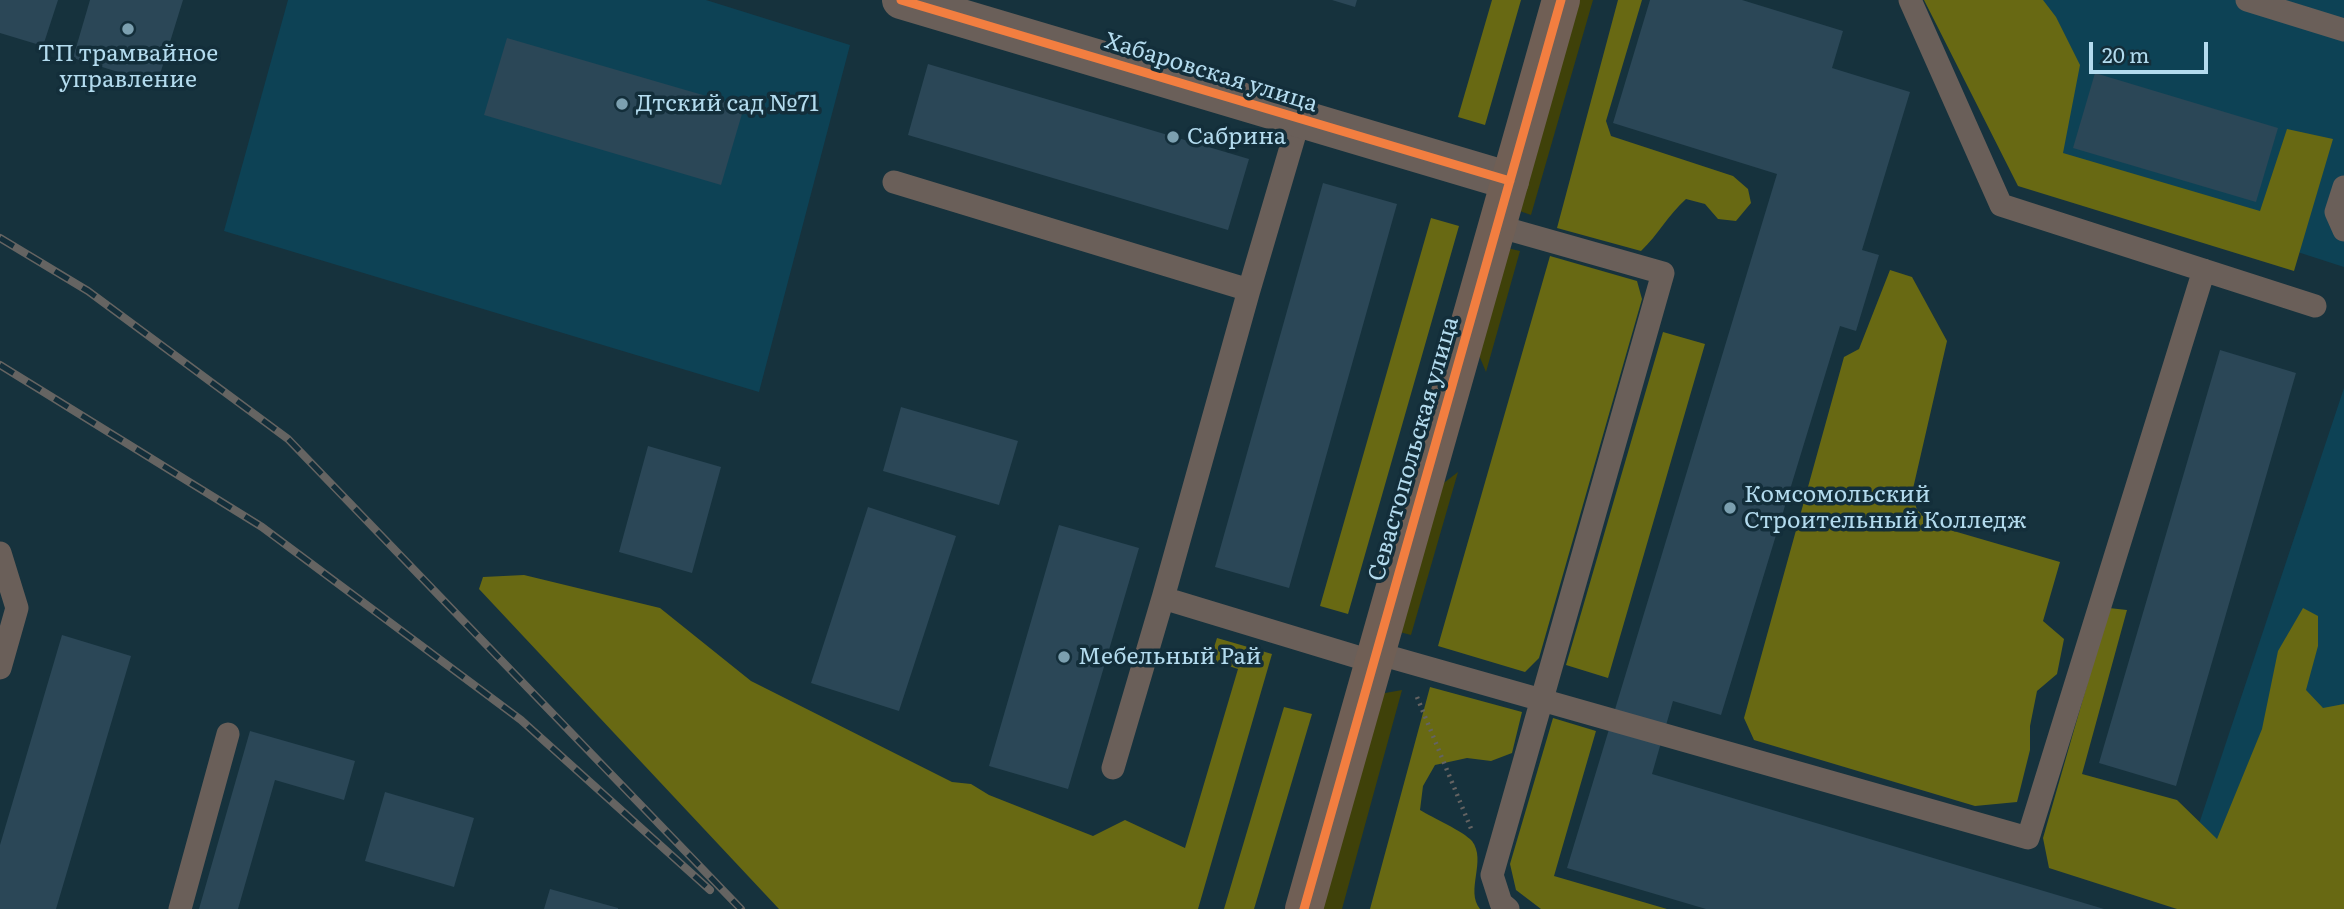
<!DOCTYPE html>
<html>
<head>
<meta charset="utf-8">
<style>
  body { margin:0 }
  #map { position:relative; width:2344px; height:909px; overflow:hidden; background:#16323d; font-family:Literata,serif }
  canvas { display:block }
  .scale { position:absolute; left:2089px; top:42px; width:119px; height:32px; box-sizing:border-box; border:4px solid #b3dbee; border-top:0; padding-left:9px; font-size:21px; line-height:24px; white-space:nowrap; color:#b3dbee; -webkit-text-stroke:5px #132e3a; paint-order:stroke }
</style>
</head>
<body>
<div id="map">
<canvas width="2344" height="909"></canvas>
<div class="scale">20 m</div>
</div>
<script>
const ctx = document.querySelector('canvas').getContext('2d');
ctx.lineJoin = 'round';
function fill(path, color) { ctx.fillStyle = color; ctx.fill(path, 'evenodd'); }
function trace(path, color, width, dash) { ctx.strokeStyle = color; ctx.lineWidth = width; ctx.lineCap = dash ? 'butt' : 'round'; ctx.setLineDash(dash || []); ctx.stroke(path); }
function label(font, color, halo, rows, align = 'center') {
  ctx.font = font + ' Literata,serif'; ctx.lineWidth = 7; ctx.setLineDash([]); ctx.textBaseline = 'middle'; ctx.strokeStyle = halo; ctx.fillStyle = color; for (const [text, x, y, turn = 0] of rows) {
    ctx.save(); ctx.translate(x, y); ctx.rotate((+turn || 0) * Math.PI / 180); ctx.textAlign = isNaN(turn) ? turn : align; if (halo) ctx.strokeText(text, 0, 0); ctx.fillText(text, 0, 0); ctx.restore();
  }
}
const built = new Path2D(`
  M288,0H706L850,45L759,392L224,231Z
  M1949,0H2344V267L2028,165Z
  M2344,388V909L2184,869Z`);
const green = new Path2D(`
  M1574,0H1593L1531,215L1514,209Z
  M1499,246L1520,251L1486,372L1473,341Z
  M1458,472L1411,635L1392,630L1432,492Z
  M1402,690L1342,909H1312L1374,695Z`);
const forest = new Path2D(`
  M1492,0H1521L1485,125L1458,117Z
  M1618,0H1642L1606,121L1611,136L1733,176L1748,189L1751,203L1736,221L1718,219L1705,204L1686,199C1668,215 1658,235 1641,251L1557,228Z
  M1924,0H2043L2056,17L2080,65L2063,153L2260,211L2287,129L2333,139L2294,271L2018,186Z
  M1431,218L1459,226L1348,614L1320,606Z
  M1550,256L1637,281L1642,299L1539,658L1525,672L1438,646Z
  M1890,270L1912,277L1947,341L1912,493L1917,510L1933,525L2060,562L2043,621L2064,639L2057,674L2037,691L2030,726V750L2017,802L1975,806L1754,740L1744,718L1844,357L1859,349Z
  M1663,332L1705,344L1608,678L1566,665Z
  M524,575L660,608L751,681L952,782L971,784L989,795L1093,836L1125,820L1185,848L1238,669L1210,660L1217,638L1272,654L1198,909H779L479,589L483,577Z
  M2109,608L2127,610L2082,774L2177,800L2217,839L2262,729L2278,651L2303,608L2318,616V646L2306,690L2323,708L2344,704V909H2177L2049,868L2043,838Z
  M1430,687L1522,712L1512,753L1491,761L1467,758L1435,765L1423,786L1420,810C1433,818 1463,831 1472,841C1487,861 1465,890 1480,909H1370Z
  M1284,707L1312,714L1254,909H1224Z
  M1553,718L1596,731L1554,876L1667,909H1541L1516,890L1510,864Z`);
const building = new Path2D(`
  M0,0H58L43,46L0,33Z
  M90,0H183L157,84L73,58Z
  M1332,0H1357L1355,7Z
  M1650,0H1742L1843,31L1832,68L1910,92L1862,250L1879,255L1856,331L1840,326L1721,715L1673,701L1652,774L2104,909H1706L1567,868L1777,174L1613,123Z
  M507,38L744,107L721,185L484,115Z
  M928,64L1249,159L1228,230L908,135Z
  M2095,73L2278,128L2256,202L2073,148Z
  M1323,183L1397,204L1289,588L1215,567Z
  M2220,350L2296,373L2176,786L2099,763Z
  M901,407L1018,441L999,505L883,471Z
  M648,446L721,467L692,573L619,552Z
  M868,507L956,536L899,711L811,683Z
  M1059,525L1139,548L1068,789L989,766Z
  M62,635L131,656L56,909H0V845Z
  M250,731L355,761L344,800L275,780L238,909H199Z
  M385,792L474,818L454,887L365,861Z
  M550,889L618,908V909H544Z`);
const path = new Path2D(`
  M1417,697L1472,831`);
const lane = new Path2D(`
  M1910,0L2001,205L2315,306
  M2247,0L2344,30
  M894,182L1249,290L1163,598L1374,662
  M2344,187L2336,212L2344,230
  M1497,226L1663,273L1492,875L1501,903L1508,909
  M1249,290L1299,120
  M0,553L17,608L0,668
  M1376,653L2028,838L2204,270
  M1113,768L1163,598
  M180,909L228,734`);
const street = new Path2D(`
  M901,0L1510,181`);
const secondary = new Path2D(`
  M1304,909L1561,0`);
const rail = new Path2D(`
  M0,238L88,291L288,439L741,909
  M0,365L262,527L521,720L710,890`);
const cycleway = new Path2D(`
  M901,0L1510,181
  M1304,909L1561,0`);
const markers = [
  [128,29,7,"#7ca0b0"],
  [622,104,7,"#7ca0b0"],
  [1173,137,7,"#7ca0b0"],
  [1730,508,7,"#7ca0b0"],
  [1064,657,7,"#7ca0b0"]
];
const poiNames = [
  ["ТП трамвайное",128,54,"center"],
  ["управление",128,80,"center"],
  ["Дтский сад №71",636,104],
  ["Сабрина",1187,137],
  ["Комсомольский",1744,495],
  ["Строительный Колледж",1744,521],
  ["Мебельный Рай",1078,657]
];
const streetNames = [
  ["Хабаровская улица",1211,73,17],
  ["Севастопольская улица",1414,449,-74]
];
fill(built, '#0d4255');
fill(green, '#3f4109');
fill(forest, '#686913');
fill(building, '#2b4757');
trace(path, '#646362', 4.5, [2, 5]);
trace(lane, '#6a5f59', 23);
trace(street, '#6a5f59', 38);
trace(secondary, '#705f55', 38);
trace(rail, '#656462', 8);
trace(rail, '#132e3a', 5, [16]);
trace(cycleway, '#f27e40', 9);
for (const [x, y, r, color] of markers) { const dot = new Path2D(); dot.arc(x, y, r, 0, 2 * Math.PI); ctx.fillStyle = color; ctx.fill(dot); trace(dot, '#132e3a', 2.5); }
label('23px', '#b3dbee', '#132e3a', poiNames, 'left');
label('23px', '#b3dbee', '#132e3a', streetNames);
</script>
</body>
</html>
